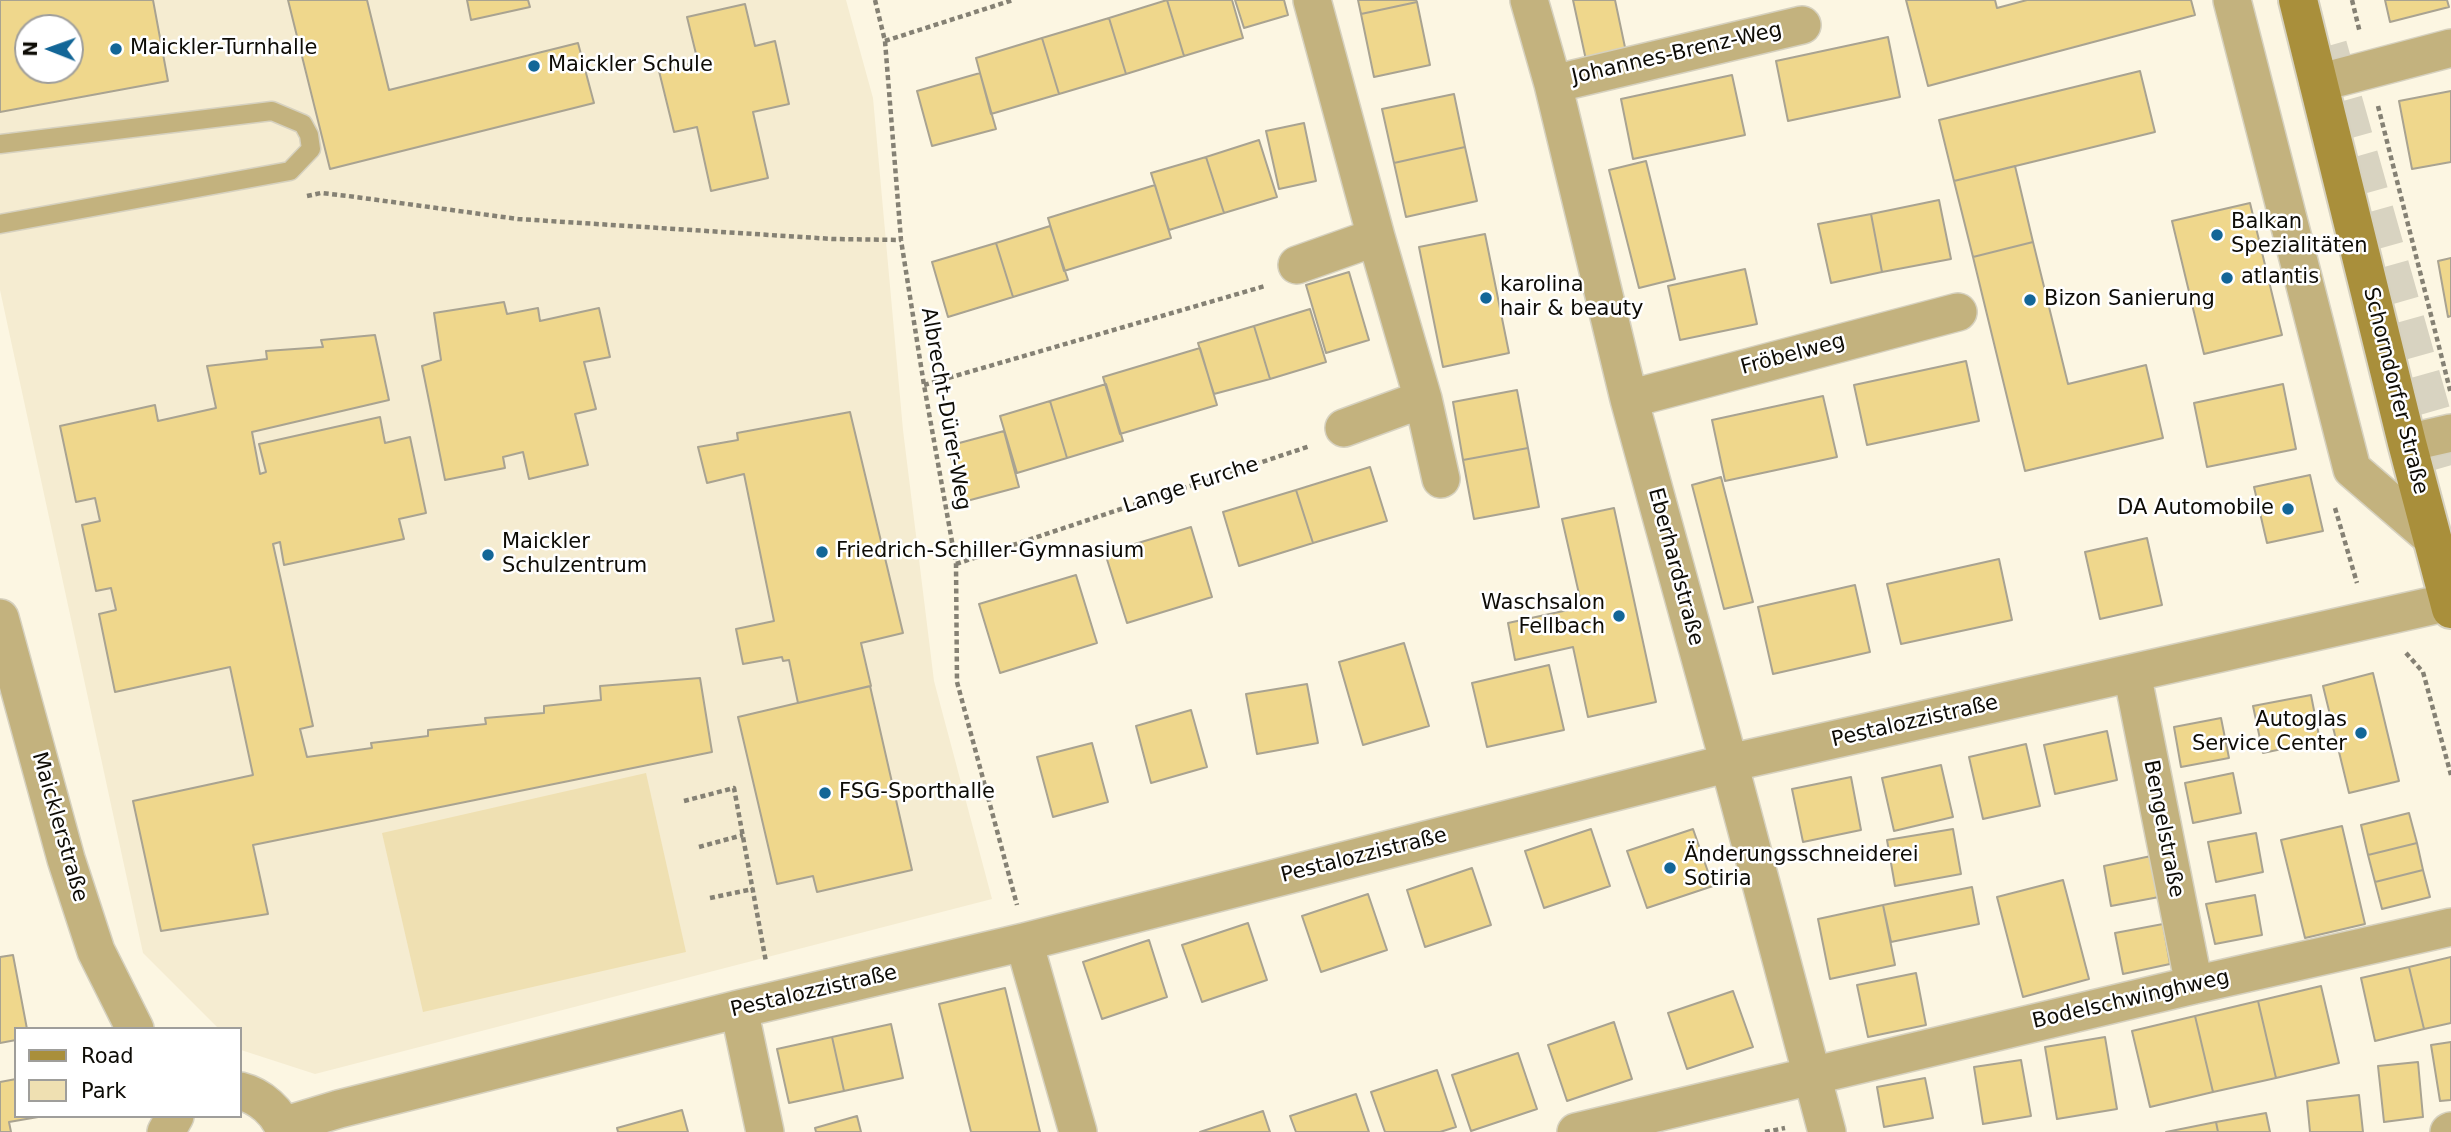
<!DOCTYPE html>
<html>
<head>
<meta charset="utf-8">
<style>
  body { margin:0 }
  #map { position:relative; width:2451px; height:1132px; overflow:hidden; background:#fcf6e2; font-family:"DejaVu Sans",sans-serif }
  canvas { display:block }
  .legend { position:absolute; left:14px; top:1027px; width:228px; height:91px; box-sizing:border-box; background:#fff; border:2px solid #9f9e9b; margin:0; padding:9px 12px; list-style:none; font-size:21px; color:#0e0c06 }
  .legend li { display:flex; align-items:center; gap:14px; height:35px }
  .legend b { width:35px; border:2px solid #9f9e9b }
  .north { position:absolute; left:14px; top:14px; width:70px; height:70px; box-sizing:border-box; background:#fff; border:2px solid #9f9e9b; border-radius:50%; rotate:271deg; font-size:19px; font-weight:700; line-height:28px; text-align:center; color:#0e0c06 }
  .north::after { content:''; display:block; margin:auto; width:24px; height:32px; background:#136697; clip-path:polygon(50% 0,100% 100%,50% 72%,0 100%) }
</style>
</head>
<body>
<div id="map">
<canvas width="2451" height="1132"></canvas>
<ul class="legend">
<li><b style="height:9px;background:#a98f3b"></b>Road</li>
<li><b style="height:19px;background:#efe0b2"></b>Park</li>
</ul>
<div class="north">N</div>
</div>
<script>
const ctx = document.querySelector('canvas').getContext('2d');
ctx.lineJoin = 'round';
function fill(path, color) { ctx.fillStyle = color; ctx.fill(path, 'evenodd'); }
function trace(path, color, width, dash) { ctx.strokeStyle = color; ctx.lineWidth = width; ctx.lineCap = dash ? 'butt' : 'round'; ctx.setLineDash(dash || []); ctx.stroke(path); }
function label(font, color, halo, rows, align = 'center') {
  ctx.font = font + ' "DejaVu Sans",sans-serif'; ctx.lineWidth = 5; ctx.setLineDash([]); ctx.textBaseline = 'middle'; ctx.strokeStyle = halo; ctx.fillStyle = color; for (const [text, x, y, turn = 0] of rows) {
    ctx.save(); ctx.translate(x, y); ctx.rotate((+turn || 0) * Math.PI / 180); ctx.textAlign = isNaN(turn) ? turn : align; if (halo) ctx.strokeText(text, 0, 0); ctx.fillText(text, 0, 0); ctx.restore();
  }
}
const built = new Path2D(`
  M0,0H846L873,98L903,430L934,681L992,899L315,1074L241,1050L240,1029H219L143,953L0,290ZM28,28H70V70H28Z`);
const green = new Path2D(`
  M646,773L686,952L423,1012L382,833Z`);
const building = new Path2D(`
  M0,0H153L168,81L0,112ZM28,28H70V70H28Z
  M288,0H367L389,90L578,43L594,103L330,169Z
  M467,0H528L530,7L471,20Z
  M1167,0L1184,56L1126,74L1109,18Z
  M1167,0H1232L1243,38L1184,56Z
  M1235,0H1284L1288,15L1244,28Z
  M1358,0H1416L1417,2L1361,14Z
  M1573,0H1615L1626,52L1586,60Z
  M1906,0H1995L1997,8L2027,0H2191L2195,15L1928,86Z
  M2385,0H2447L2449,7L2390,22Z
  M1417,2L1430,65L1374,77L1361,14Z
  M745,4L755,46L775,41L789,104L753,112L768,178L711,191L697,127L674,132L659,71L698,62L687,17Z
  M1109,18L1126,74L1059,94L1042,38Z
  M1888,37L1900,97L1788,121L1776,61Z
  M1042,38L1059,94L991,114L976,58Z
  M2140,71L2155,132L1954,181L1939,120Z
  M980,73L996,129L932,146L917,91Z
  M1732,75L1745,135L1633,159L1621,99Z
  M2451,91V162L2412,169L2399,101Z
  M1454,94L1465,147L1394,163L1382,109Z
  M1304,123L1316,181L1279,189L1266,131Z
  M1259,140L1277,197L1224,213L1206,157Z
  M1465,147L1477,201L1406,217L1394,163Z
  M1206,157L1224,213L1169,230L1151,173Z
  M1646,161L1675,279L1639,288L1609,170Z
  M2015,166L2033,242L1973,257L1954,181Z
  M1155,185L1171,238L1064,271L1048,218Z
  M1939,200L1951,259L1882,272L1871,214Z
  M2250,203L2282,335L2204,354L2172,221Z
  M1871,214L1882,272L1831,283L1818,224Z
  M1050,226L1068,280L1013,297L996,243Z
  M1485,234L1509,353L1443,367L1419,247Z
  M2033,242L2068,384L2146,365L2163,438L2025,471L1973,257Z
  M996,243L1013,297L948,317L932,262Z
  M2451,258V316L2448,317L2438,261Z
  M1745,269L1757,324L1680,340L1668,286Z
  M1349,272L1369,340L1326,353L1306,285Z
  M504,302L507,314L538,308L540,321L599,308L610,357L584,362L596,409L575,414L588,465L529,479L523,452L503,457L505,468L445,480L422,366L441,360L434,313Z
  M1310,309L1326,362L1270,379L1254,326Z
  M1254,326L1270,379L1214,394L1198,343Z
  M375,335L389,400L252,432L260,474L266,472L259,444L380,417L385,443L410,437L426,513L399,519L404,539L284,565L280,542L273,544L313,726L300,729L307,757L372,748L371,743L428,736V730L486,724L485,718L544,713V706L601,700L600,686L700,678L712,752L253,845L268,914L161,931L133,801L253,775L230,667L115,692L99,614L116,610L111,588L96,591L82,525L100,521L95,498L76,502L60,426L155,405L158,421L216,408L207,366L267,359L266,351L323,347L321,340Z
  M1200,348L1217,405L1120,434L1103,377Z
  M1966,361L1979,421L1867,445L1854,385Z
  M1106,384L1123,441L1067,458L1050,401Z
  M2283,384L2296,449L2207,467L2194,403Z
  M1517,390L1528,448L1463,460L1453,402Z
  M1823,396L1837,457L1725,481L1712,420Z
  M1050,401L1067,458L1017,473L1000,416Z
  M850,412L903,633L861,643L871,686L798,703L789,660L783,661L782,657L743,664L736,629L774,621L744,474L707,483L698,447L738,440L737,433Z
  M1004,431L1019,487L963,502L948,446Z
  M1528,448L1539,507L1474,519L1463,460Z
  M1370,467L1387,521L1313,543L1296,490Z
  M2310,475L2323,531L2267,543L2254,487Z
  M1721,477L1753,602L1724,609L1692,485Z
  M1296,490L1313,543L1239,566L1223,512Z
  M1614,508L1656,702L1588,717L1573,647L1515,660L1508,623L1582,607L1562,519Z
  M1191,527L1212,597L1127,623L1105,553Z
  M2147,538L2162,605L2100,619L2085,552Z
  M1999,559L2012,620L1901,644L1887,584Z
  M1076,575L1097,643L1000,673L979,604Z
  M1855,585L1870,652L1773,674L1758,607Z
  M1404,643L1429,726L1363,745L1339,662Z
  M1549,665L1564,730L1487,747L1472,683Z
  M2373,673L2399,781L2349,793L2323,686Z
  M1307,684L1318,743L1257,754L1246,694Z
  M870,686L912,870L817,892L813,876L777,884L738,717Z
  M2311,695L2320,741L2263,753L2253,706Z
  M1191,710L1207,767L1151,783L1136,726Z
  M2221,718L2229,758L2181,767L2174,727Z
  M2107,731L2117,780L2055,794L2044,745Z
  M1092,743L1108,802L1053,817L1037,757Z
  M2026,744L2040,806L1983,819L1969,757Z
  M1941,765L1953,817L1894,831L1882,778Z
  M2233,773L2241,813L2193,823L2185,783Z
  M1851,777L1861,830L1803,842L1792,789Z
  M2409,813L2417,843L2368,855L2361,825Z
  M2342,826L2365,924L2305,938L2281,840Z
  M1591,829L1610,886L1544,908L1525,851Z
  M1693,829L1713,886L1647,908L1627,851Z
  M1953,829L1961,874L1895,886L1887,840Z
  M2256,833L2263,872L2216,882L2208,842Z
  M2417,843L2423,870L2375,882L2368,855Z
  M2151,856L2159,897L2111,906L2104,866Z
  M1472,868L1491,925L1425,947L1407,890Z
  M2423,870L2430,897L2382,909L2375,882Z
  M2063,880L2089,979L2023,997L1997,897Z
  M1972,887L1979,924L1891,942L1883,905Z
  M1368,894L1387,950L1321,972L1302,916Z
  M2255,895L2262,935L2215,944L2206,904Z
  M1883,905L1895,965L1830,979L1818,919Z
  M1248,923L1267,980L1202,1002L1182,945Z
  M2163,924L2170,964L2123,974L2115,933Z
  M1149,940L1167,997L1102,1019L1083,962Z
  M13,955L27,1029H16V1040L0,1043V957Z
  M2451,957V1023L2424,1029L2409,967Z
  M2409,967L2424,1029L2375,1041L2361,978Z
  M1916,973L1926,1025L1868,1037L1857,985Z
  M2321,986L2339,1063L2276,1078L2258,1001Z
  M1005,988L1040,1132H971L939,1004Z
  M1733,991L1753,1047L1687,1069L1668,1013Z
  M2258,1001L2276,1078L2213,1092L2195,1016Z
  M2195,1016L2213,1092L2150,1107L2132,1031Z
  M1614,1022L1632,1079L1567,1101L1548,1045Z
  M891,1024L903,1078L844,1091L832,1037Z
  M832,1037L844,1091L789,1103L777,1049Z
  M2105,1037L2117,1109L2057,1119L2045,1047Z
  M2451,1042V1100L2440,1101L2431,1045Z
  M1518,1053L1537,1109L1471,1131L1452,1075Z
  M2021,1060L2031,1116L1983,1124L1974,1067Z
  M2418,1062L2423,1117L2384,1122L2378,1066Z
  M1437,1070L1456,1127L1440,1132H1385L1371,1092Z
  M1925,1078L1933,1118L1884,1127L1877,1087Z
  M16,1079V1116H44L9,1122L11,1132H0V1082Z
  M1356,1094L1369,1132H1296L1290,1116Z
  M2359,1095L2363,1132H2310L2307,1101Z
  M682,1110L688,1132H618L617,1128Z
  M1263,1111L1270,1132H1200Z
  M2266,1113L2270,1132H2218L2216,1122Z
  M857,1116L861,1132H816L815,1128Z
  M2216,1122L2218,1132H2166Z`);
const secondaryTunnel = new Path2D(`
  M2328,46L2451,482`);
const path = new Path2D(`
  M875,0L885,41L901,240L924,385L956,564L957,682L1017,905
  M2352,0L2360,33
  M885,41L1013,0
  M2378,106L2451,394
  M307,196L321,193L348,196L518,219L833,239L901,240
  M924,385L1265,286
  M2335,508L2357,583
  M956,564L1310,446
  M2406,653L2423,672L2451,775
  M684,801L734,788L766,962
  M699,847L743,835
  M710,898L753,889
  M1765,1132L1785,1128`);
const service = new Path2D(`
  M0,144L272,111L303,124L309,135L311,149L290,171L0,224`);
const minor = new Path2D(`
  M1312,0L1376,237L1423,399L1441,479
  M1529,0L1553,84L1629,399L1729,763L1827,1132
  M2232,0L2352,469L2432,538
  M2318,83L2451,48
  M1553,84L1802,25
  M1297,265L1376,237
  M1629,399L1958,312
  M1344,428L1423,399
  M2407,443L2451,433
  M0,618L66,859L96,951L135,1029
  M2132,673L2194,985
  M1024,942L1078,1132
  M739,1009L765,1132
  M240,1091C260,1096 279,1112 285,1132
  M283,1126L339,1109L739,1009L1024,942L1729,763L2449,602
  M166,1132L175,1116
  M1576,1132L2194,985L2451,927
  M2449,1132L2451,1131`);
const secondary = new Path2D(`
  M2298,0L2407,443L2451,609`);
const markers = [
  [116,49,7,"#136697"],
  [534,66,7,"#136697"],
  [2217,235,7,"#136697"],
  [2227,278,7,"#136697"],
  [1486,298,7,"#136697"],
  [2030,300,7,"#136697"],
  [2288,509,7,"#136697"],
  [822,552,7,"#136697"],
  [488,555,7,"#136697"],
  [1619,616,7,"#136697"],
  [2361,733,7,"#136697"],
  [825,793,7,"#136697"],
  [1670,868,7,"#136697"]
];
const poiNames = [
  ["Maickler-Turnhalle",130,49],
  ["Maickler Schule",548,66],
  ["Balkan",2231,223],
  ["Spezialitäten",2231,247],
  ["atlantis",2241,278],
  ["karolina",1500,286],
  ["hair & beauty",1500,310],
  ["Bizon Sanierung",2044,300],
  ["DA Automobile",2274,509,"right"],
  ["Maickler",502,543],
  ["Schulzentrum",502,567],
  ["Friedrich-Schiller-Gymnasium",836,552],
  ["Waschsalon",1605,604,"right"],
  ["Fellbach",1605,628,"right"],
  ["Autoglas",2347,721,"right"],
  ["Service Center",2347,745,"right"],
  ["FSG-Sporthalle",839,793],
  ["Änderungsschneiderei",1684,856],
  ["Sotiria",1684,880]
];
const streetNames = [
  ["Johannes-Brenz-Weg",1677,54,-13],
  ["Fröbelweg",1793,355,-15],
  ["Schorndorfer Straße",2395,391,76],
  ["Albrecht-Dürer-Weg",945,409,80],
  ["Lange Furche",1191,486,-18],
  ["Eberhardstraße",1675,567,75],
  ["Pestalozzistraße",1915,722,-13],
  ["Maicklerstraße",59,827,74],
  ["Bengelstraße",2163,829,79],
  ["Pestalozzistraße",1364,856,-14],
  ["Pestalozzistraße",814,992,-13],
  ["Bodelschwinghweg",2131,1000,-13]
];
fill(built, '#f5ecd1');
fill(green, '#efe0b2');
fill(building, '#efd78c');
trace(building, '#a9a391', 2);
trace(secondaryTunnel, '#d8d3c1', 38, [38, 19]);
trace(service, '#d6d1bf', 21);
trace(minor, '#d6d1bf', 40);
trace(secondary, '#d6d1bf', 42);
trace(path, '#858174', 4.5, [5, 3.5]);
trace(service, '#c3b27e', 18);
trace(minor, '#c3b27e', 37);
trace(secondary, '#a98f3b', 38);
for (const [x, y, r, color] of markers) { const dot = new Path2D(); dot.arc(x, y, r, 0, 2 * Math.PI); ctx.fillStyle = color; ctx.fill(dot); trace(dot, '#fff', 2.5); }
label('21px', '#0e0c06', '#fff', poiNames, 'left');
label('21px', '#0e0c06', '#fff', streetNames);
</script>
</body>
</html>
